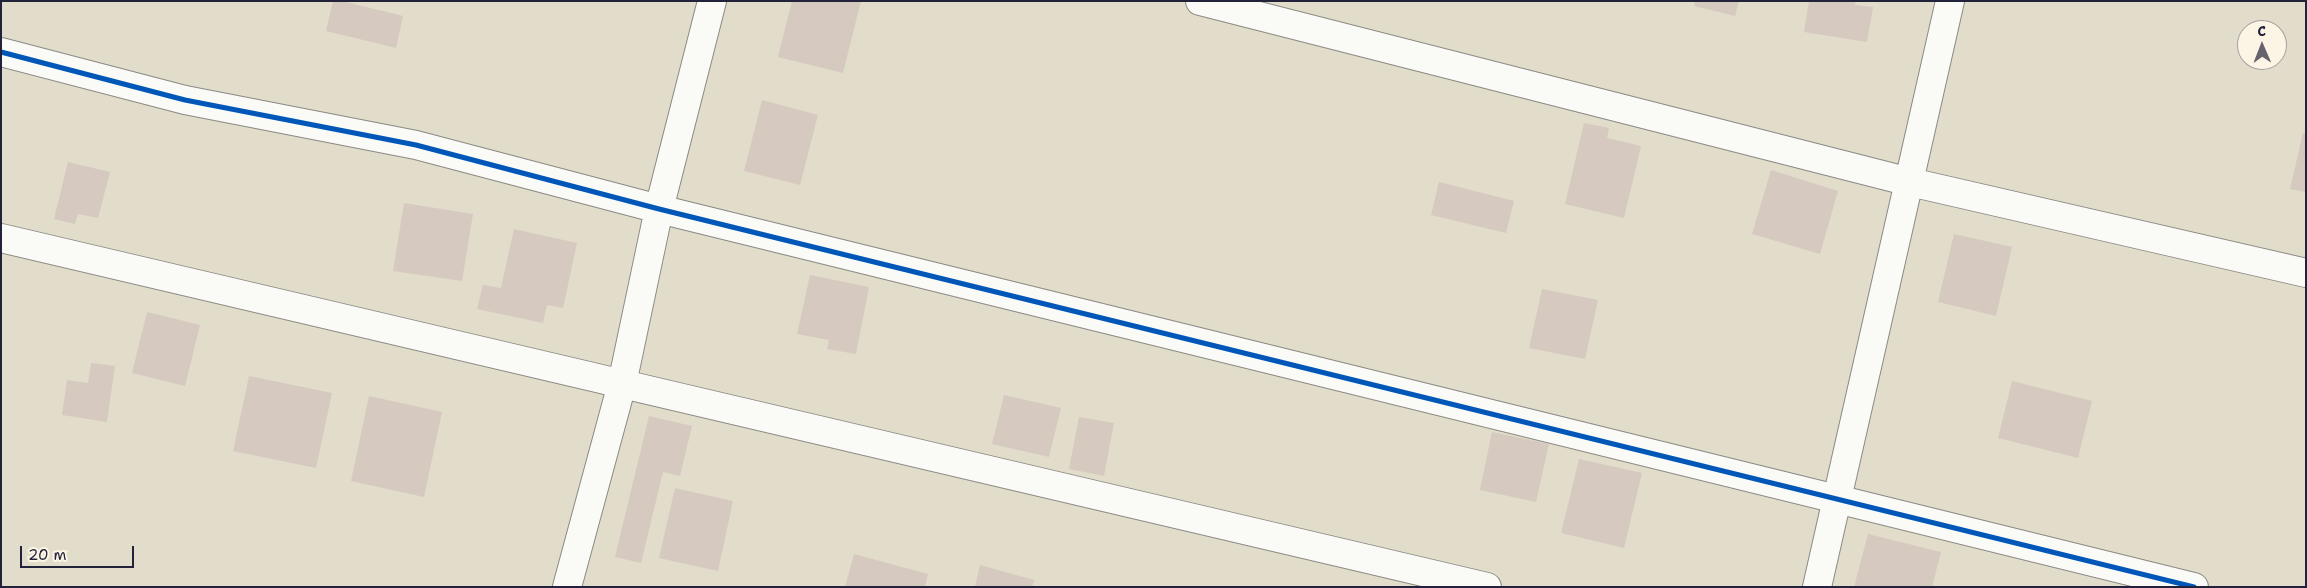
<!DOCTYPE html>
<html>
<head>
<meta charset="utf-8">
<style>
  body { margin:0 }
  #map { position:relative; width:2307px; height:588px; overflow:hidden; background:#e1ddca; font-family:"Shantell Sans",sans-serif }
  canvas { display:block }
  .frame { position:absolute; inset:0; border:2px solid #22223b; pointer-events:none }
  .north { position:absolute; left:2237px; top:20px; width:50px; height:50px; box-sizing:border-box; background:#fcf5e5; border:1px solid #a5a1a1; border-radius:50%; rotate:359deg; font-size:14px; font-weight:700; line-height:20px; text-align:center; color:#22223b }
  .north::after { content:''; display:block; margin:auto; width:18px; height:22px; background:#65636d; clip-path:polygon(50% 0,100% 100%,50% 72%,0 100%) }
  .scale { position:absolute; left:20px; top:546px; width:114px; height:22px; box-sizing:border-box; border:2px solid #22223b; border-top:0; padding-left:6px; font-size:15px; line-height:18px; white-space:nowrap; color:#22223b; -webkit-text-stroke:4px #fcf5e5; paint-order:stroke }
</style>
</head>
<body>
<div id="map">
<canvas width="2307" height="588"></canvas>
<div class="frame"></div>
<div class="north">С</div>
<div class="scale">20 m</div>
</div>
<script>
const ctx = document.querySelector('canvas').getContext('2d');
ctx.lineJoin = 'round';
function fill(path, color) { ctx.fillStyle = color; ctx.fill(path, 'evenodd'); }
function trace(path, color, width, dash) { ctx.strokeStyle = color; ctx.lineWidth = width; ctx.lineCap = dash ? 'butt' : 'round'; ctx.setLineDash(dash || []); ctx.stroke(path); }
const building = new Path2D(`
  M333,1H342L403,16L396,48L326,31Z
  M792,1H861L843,73L778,57Z
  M1695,1H1739L1735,16L1694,6Z
  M1809,1H1856L1855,5L1873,7L1867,42L1804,32Z
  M762,100L818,115L800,185L744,171Z
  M1584,123L1609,128L1607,138L1641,146L1624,218L1565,204Z
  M2303,133L2306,134V192L2290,189Z
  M68,162L110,172L98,218L78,214L75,224L54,219Z
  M1771,170L1838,191L1820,254L1752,234Z
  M1439,182L1514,201L1506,233L1431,215Z
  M404,203L473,214L462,281L393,271Z
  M514,229L577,243L563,308L547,305L543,323L477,309L483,285L501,288Z
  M1954,234L2012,247L1996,316L1938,302Z
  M810,275L869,287L856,354L827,349L829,340L797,334Z
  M1542,289L1598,300L1585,359L1529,348Z
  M147,312L200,325L185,386L132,373Z
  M91,363L115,366L107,422L62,415L67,380L88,383Z
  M249,376L332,393L316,468L233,451Z
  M2012,381L2092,401L2078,458L1998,438Z
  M1004,395L1061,408L1049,457L992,444Z
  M369,396L442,412L424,497L351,481Z
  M649,416L692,426L680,476L663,472L641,563L615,557Z
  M1079,417L1114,423L1104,476L1069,469Z
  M1492,432L1549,444L1536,502L1480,490Z
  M1579,459L1642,473L1624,548L1561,533Z
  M675,488L733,501L718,571L659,558Z
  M1868,534L1941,552L1932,587H1854Z
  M854,554L928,574L925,587H845Z
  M980,565L1034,580L1032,587H975Z`);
const minor = new Path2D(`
  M1200,1L1910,182L2306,273
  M1,52L185,100L416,145L659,209L2194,587
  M1,238L1487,587
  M567,587L622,384L659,209L712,1
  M1817,587L1950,1`);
const cycleway = new Path2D(`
  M1,52L185,100L416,145L659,209L2194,587`);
fill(building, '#d6c9bf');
trace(minor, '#8b8984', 30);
trace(minor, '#fafaf7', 28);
trace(cycleway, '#0057b8', 5);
</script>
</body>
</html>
